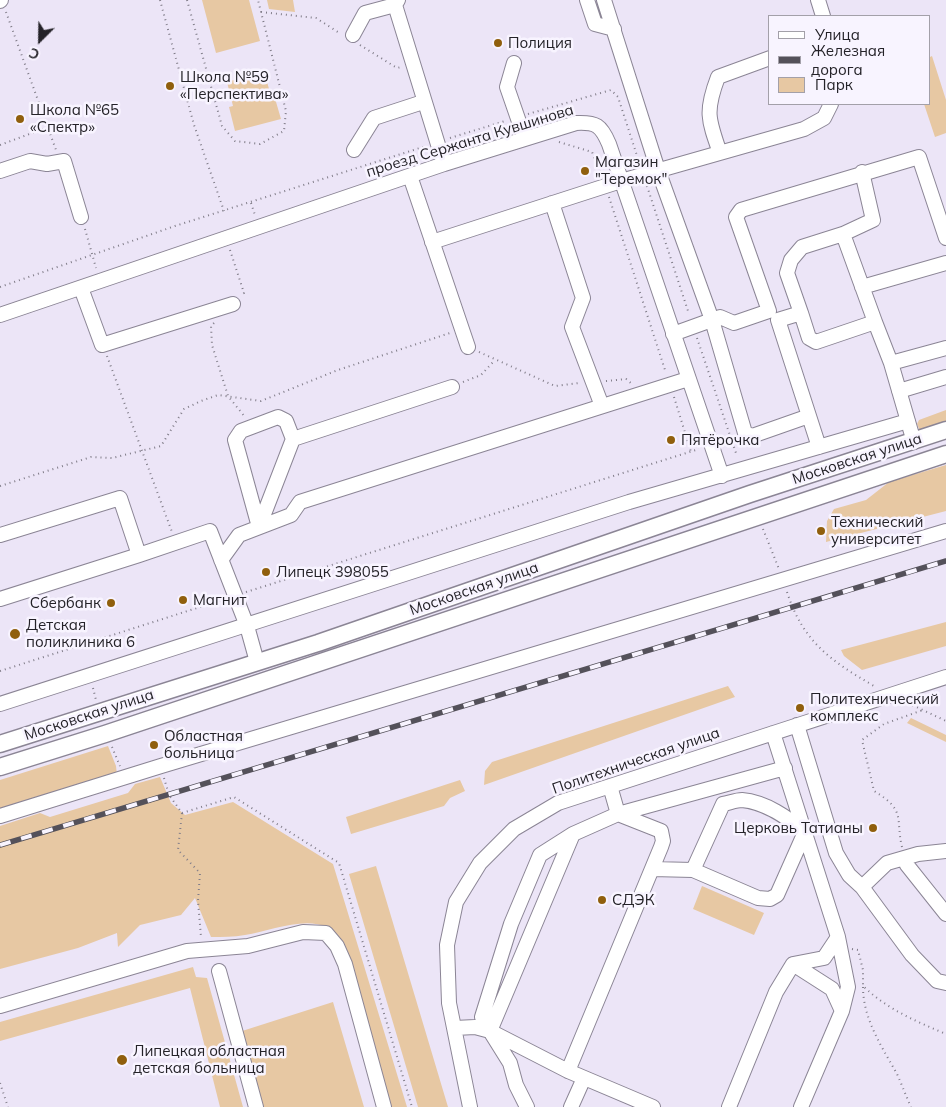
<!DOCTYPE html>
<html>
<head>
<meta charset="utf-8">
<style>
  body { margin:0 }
  #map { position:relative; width:946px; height:1107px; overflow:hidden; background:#ece5f7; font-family:Mulish,sans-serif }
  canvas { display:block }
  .legend { position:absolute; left:768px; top:15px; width:162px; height:90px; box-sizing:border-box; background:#f8f4ff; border:1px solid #a3a0a9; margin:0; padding:6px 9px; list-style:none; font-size:15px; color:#242228 }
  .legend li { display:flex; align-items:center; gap:10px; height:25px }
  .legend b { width:25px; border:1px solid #a3a0a9 }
  .north { position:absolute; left:15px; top:15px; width:50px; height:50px; -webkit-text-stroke:4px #f8f4ff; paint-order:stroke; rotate:203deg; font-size:14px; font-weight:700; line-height:20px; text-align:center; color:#242228 }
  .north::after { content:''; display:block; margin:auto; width:18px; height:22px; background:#242228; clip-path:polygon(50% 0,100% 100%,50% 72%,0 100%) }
</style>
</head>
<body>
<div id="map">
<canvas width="946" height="1107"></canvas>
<ul class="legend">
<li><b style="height:6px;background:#fff"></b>Улица</li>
<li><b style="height:6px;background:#54515a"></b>Железная дорога</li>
<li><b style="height:14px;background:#e7c8a3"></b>Парк</li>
</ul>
<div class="north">С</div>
</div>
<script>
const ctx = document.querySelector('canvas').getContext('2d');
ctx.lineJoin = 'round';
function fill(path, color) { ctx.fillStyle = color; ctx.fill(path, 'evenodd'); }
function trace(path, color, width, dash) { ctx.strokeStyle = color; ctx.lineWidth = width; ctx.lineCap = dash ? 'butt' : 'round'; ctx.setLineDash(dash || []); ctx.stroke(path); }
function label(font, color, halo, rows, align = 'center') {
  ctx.font = font + ' Mulish,sans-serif'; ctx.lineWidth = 5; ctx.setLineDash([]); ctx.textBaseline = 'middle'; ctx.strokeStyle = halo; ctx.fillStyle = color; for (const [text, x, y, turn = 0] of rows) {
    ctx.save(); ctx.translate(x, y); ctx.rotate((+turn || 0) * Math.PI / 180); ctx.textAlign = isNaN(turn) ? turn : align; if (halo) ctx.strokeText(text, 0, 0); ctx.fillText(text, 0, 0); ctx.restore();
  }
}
const green = new Path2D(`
  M202,0H249L260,41L216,53Z
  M267,0H293L295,12L269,9Z
  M932,56L946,100V133L935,137L924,104H930V57Z
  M264,71L271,96L274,95L281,119L235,131L229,107L233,106L227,82Z
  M946,410V423L920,431L917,424L919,420Z
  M946,465V511L826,542L827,521L834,509L866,500L889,482Z
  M946,622V646L862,670L844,656L841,650Z
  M728,686L735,697L484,785L485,771L492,762Z
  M911,718L946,735V742L907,723Z
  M108,746L116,766L117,775L0,810V780Z
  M160,777L171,803L185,815L233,802L333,864L407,1107H389L342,941C322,908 276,930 245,935C234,937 222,937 211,937L195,898L181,915L140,925L118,947L117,933L78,948L0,969V826L40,813L50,817L128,793L135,784Z
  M460,780L465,791L450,798L444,806L351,834L346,817Z
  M376,866L448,1107H418L349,874Z
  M702,886L764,913L754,935L693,909Z
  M193,967L196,977L207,978L243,1107H220L190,988L0,1041V1022Z
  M333,1002L364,1107H260L239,1032Z`);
const path = new Path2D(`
  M160,0L194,125L224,211
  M187,0L222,126L235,141L260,144L284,131L286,111L258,0
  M6,12L56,150
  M261,12L316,18L341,34
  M360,45L397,68L401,67
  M528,114L611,90L618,97L639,162
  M450,138L505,121
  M559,142L592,152L601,174
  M0,145L48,127
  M647,186L689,314
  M609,197L666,373
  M251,203L255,215
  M85,229L96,268
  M230,250L244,293L241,295
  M0,287L175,226L426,146
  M214,323L211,326L212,345L228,396L245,417
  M697,338L737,456
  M479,352L555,386L579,383
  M107,356L172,532
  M606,381L626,379L632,384
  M463,382L481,375L495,360
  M674,397L691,452
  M0,486L91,457L112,458L161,446L184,409L201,401L218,395L261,401L338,370L450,333
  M763,529L779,569
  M246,592L699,449
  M787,592C803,642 831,661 874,686
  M0,671L222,600
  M93,688L96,700
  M908,703L946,721
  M112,747L120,766
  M164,778L169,795L182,813L178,850L200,873L198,901L201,937
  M182,813L234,797L339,863L412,1107
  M902,847C895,818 907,811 874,791L862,740L884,724L923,710
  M852,949L858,950L863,970V986C887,1009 915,1021 946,1034
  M863,987C863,1019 882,1047 897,1074C902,1085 906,1096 911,1107
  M0,1083L8,1107`);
const minor = new Path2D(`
  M398,0L395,5L444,164
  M587,0L595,24L614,29
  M604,0L658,170L712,320L745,433L752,436L809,416
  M818,0L823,16
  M0,1L1,0
  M353,35L365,13L395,5
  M514,63L507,87L525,139
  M354,150L374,118L423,102
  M720,153C708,119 705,111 718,77L770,58
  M0,171L30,161L47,164L64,161L81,217
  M410,176L468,347
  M552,203L583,298L572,327L602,406
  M432,242L621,181L804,129L824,118L831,104
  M862,287L946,263
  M81,288L102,345L233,304
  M801,313L809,338L816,342L875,322L843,234
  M0,315L444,164L576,123C596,122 601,125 609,144L722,476
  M875,322L891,363L914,442
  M673,334L720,317L734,323L769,311L736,217L741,210L919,157L946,238
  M891,363L946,348
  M899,391L946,377
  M819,447L778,320L801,313L787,273L791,260L802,247L843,234L873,220L862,172
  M259,527L293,439L452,387
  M259,527L235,440L241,431L278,417L286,421L293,439
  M0,535L120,498L139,555
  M221,560L239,535L291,515L300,502L688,379
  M0,599L139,555L210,531L247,626L257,662
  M0,704L629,502L908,421
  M797,725L836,853L849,875L862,887L912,955L937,981L946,983
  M773,733L838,937L848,987L842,1011L801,1107
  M610,786L618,814L785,768
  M0,816L161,766L946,531
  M905,858L907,865L946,914
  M652,869L693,870L723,804C729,803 736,800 742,800C766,802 788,818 805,832L777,895L770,899L758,898L693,870
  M862,887L887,863L918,854L946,851
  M838,937L824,958L793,964L832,989L842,1011
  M219,971L256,1107
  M0,1006L187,951L248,946L303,932L326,933L337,946L345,964L384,1107
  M455,1028L475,1027L490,1031
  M490,1031L573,834L618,814L661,831L663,841L661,847L568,1071
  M490,1031L482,1017L511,924L540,855L573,834
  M470,1107L449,1003L447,945L456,902L480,863L514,829L558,803L946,677
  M527,1107L516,1085L510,1063L490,1031L568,1071L653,1107
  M571,1107L584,1078
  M729,1107L776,992L793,964`);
const major = new Path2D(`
  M0,744L318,643L750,494L946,430
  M0,767L105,734L946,454`);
const rail = new Path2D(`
  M0,845L946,561`);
const markers = [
  [498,43,5,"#905f0d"],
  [170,86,5,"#905f0d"],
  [20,119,5,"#905f0d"],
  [585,171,5,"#905f0d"],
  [671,440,5,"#905f0d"],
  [821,531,5,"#905f0d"],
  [266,572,5,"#905f0d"],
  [183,600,5,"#905f0d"],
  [111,603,5,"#905f0d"],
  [15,634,6,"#905f0d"],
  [800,708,5,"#905f0d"],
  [154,745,5,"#905f0d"],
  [873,828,5,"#905f0d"],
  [602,900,5,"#905f0d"],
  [122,1060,6,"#905f0d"]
];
const poiNames = [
  ["Полиция",508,43],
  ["Школа №59",180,77],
  ["«Перспектива»",180,94],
  ["Школа №65",30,110],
  ["«Спектр»",30,127],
  ["Магазин",595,162],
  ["\"Теремок\"",595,179],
  ["Пятёрочка",681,440],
  ["Технический",831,522],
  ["университет",831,539],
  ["Липецк 398055",276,572],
  ["Магнит",193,600],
  ["Сбербанк",101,603,"right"],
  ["Детская",26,625],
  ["поликлиника 6",26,642],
  ["Политехнический",810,699],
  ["комплекс",810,716],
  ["Областная",164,736],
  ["больница",164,753],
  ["Церковь Татианы",863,828,"right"],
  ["СДЭК",612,900],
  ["Липецкая областная",133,1051],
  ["детская больница",133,1068]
];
const streetNames = [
  ["проезд Сержанта Кувшинова",470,141,-17],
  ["Московская улица",857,459,-18],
  ["Московская улица",474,589,-19],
  ["Московская улица",89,715,-18],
  ["Политехническая улица",636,761,-19]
];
fill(green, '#e7c8a3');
trace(minor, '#8b8595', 16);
trace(major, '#8b8595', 19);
trace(path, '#817d89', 2, [1, 4]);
trace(minor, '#fff', 14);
trace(major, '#fff', 16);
trace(rail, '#54515a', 5.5);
trace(rail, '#f8f4ff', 4, [11]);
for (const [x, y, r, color] of markers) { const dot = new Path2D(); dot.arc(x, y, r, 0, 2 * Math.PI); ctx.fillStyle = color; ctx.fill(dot); trace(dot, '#f8f4ff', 2); }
label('15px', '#242228', '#f8f4ff', poiNames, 'left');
label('15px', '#242228', '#f8f4ff', streetNames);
</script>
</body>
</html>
